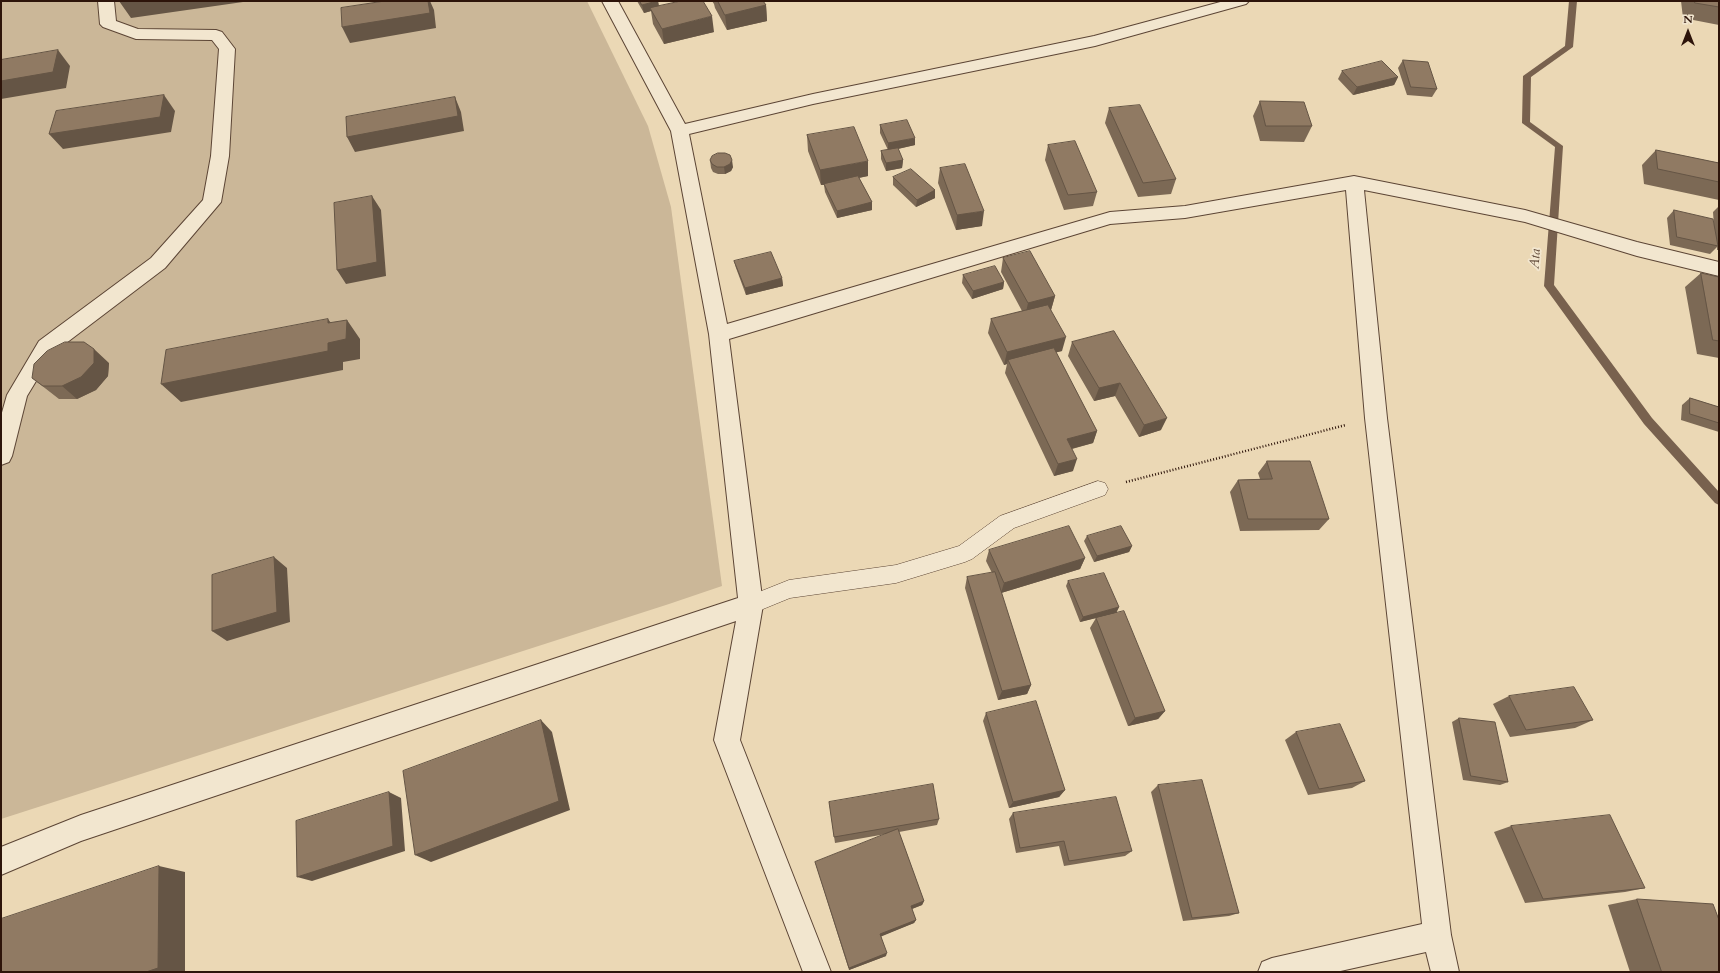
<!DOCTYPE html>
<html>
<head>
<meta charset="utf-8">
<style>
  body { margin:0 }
  #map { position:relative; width:1720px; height:973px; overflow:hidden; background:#ebd8b5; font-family:Cardo,serif }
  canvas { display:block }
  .frame { position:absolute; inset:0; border:2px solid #2d140a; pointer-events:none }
  .north { position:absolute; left:1668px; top:12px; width:40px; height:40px; -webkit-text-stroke:3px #f2e6cf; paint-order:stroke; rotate:0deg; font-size:11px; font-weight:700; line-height:16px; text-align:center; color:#2d140a }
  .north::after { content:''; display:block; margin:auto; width:14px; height:18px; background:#2d140a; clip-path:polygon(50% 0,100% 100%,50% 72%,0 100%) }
</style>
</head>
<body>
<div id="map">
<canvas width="1720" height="973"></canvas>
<div class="frame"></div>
<div class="north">N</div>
</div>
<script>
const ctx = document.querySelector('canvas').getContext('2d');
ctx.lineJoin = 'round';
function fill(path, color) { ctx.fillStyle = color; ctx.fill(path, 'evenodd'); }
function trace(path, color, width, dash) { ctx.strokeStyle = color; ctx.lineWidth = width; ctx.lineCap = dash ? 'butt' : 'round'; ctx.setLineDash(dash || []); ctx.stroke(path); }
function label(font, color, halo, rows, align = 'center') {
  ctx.font = font + ' Cardo,serif'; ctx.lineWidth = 3.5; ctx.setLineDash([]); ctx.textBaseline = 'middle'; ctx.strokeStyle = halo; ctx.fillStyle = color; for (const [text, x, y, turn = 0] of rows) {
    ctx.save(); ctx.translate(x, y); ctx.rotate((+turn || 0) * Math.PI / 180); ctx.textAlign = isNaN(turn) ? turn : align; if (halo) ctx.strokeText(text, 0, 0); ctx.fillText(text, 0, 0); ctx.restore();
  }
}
const green = new Path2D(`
  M1,1H587L648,126L671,207L722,586L669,604L1,819Z`);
const stream = new Path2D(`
  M1569,1H1577L1573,47L1531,77L1530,122L1563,146L1554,285L1652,418L1719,492V505L1715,503L1644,424L1544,286L1555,147L1522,123L1523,76L1565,46Z`);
const path = new Path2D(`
  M1126,482L1346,425`);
const service = new Path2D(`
  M1098,481L1105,483L1108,489L1105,495L1014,528L972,559L965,562L896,583L790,598L751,614L744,612L741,605L744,598L789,580L896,565L959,546L1000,516Z`);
const minor = new Path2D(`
  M98,1H114L116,21L138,29L216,30L222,32L235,49L229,156L221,202L165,268L53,353L27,396L12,456L9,462L1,465V416L7,395L39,341L151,258L203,200L211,156L219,49L212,40L136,39L103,27L100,24Z
  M602,1H618L685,124L813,94L1094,36L1224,1H1249L1246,4L1095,46L813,104L689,134L727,324L1110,212L1185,206L1354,176L1525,210L1637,242L1719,262V276L1637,256L1525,222L1364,190L1387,418L1451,935L1459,972H1431L1426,952L1336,972H1258L1262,962L1272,958L1422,924L1365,418L1346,190L1185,218L1110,224L729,339L763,605L740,740L831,972H803L714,740L736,621L81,841L1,875V847L81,815L738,598L709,334L671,131Z`);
const wall = new Path2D(`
  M637,1H658L659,6L714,32L664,44L653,24L651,11L644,13Z
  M712,1H763L766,5L767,21L727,30L715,8L714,4Z
  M1681,1H1719V25L1683,18Z
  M1403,60L1437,89L1432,97L1407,95L1398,68Z
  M1342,71L1398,77L1394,85L1353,95L1338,79Z
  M1260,101L1312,126L1304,142L1260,141L1253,116Z
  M1109,108L1176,179L1171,194L1138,197L1105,123Z
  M880,125L915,145L898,149L903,160L902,168L886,171L881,159V151L888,150L880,133Z
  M807,135L868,176L859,178L872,202V210L837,218L825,192L824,185H821L808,151Z
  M1048,145L1097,192L1093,206L1064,210L1045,160Z
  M1656,150L1719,163V200L1644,184L1642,165Z
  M710,160L733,167L731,171L725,174H718L713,172L711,168Z
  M940,168L982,226L956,230L938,183Z
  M893,177L935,190V198L916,207L893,185Z
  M1719,206V250H1717V247L1710,254L1670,245L1667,218L1674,210L1714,226L1713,212Z
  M1003,258L1055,296L1051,310L1062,351L1056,352L1097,431L1093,443L1072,449L1073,471L1054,476L1005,373L1007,364L1004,365L988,333L991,319L1022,311L1001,272Z
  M734,261L782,278L783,286L746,295L736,268Z
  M1701,273L1719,277V358L1697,354L1685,287Z
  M963,275L1004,282L1003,289L972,299L962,283Z
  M1114,331L1161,430L1139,437L1115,396L1094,401L1068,356L1072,342Z
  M109,363L108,376L96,390L77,399H59L32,378Z
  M1690,398L1719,407V432L1681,420L1682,405Z
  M1267,461L1329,519L1319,530L1240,531L1230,492L1238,480L1260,479L1258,473Z
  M1087,536L1132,546L1129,552L1094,562L1084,541Z
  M989,550L1085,558L1080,569L1001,593L1031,685L1027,694L998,700L965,588L967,577L992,573L986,561Z
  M1068,581L1119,607L1116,613L1080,622L1066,586Z
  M1096,618L1165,711L1158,719L1128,726L1090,628Z
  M1509,696L1593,720L1575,728L1510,737L1493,704Z
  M986,713L1065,790L1059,797L1009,808L983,721Z
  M1459,718L1508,782L1500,785L1463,780L1452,722Z
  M1296,732L1365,781L1352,788L1308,795L1285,740Z
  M1158,785L1239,913L1229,916L1183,921L1151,792Z
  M829,802L939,819L937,825L899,832L924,901L922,905L912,909L916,920L914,923L881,936L886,956L849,970L815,862L886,834L835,843Z
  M1013,813L1132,851L1125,856L1064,866L1059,846L1016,853L1009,819Z
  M1511,826L1645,888L1625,892L1525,903L1494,832Z
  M1637,899L1719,972H1630L1608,905Z`);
const shadedWall = new Path2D(`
  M119,1H250L131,18Z
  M428,1H430L434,10L436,28L350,43L342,27Z
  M658,1L659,9L650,8L651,11L644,13L642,5Z
  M766,5L767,21L727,30L725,15Z
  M712,16L714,32L664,44L662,29Z
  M58,50L70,66L66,88L1,99V81Z
  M1398,77L1394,85L1353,95L1357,87Z
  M164,95L175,111L171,132L63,149L49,134Z
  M455,97L461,112L464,131L355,152L347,137Z
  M915,138V145L888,151V143Z
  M732,160L733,167L731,171L725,174L724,167Z
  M903,160L902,168L886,171V163Z
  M868,161V176L821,185L820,170Z
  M935,190V198L916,207L917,200Z
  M372,196L381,210L386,276L346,284L337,270Z
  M872,202V210L837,218V211Z
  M984,211L982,226L956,230L957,215Z
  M782,278L783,286L746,295L745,288Z
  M1004,282L1003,289L972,299L973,291Z
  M1055,296L1051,310L1025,317L1028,303Z
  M328,319L342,338L347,320L360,339V359L343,362V370L181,402L161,384L328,343Z
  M1066,337L1062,351L1010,364L1008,360L1007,364L1004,365L1007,352Z
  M94,349L109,363L108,376L96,390L77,399L62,386Z
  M1120,383L1115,396L1094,401L1099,388Z
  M1167,418L1161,430L1139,437L1144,425Z
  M1097,431L1093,443L1063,451L1067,439Z
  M1077,459L1073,471L1054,476L1058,464Z
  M1132,546L1129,552L1094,562L1097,556Z
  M274,557L287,568L290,622L227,641L212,631Z
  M1085,558L1080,569L1001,593L1004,583Z
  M1119,607L1116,613L1080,622L1083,617Z
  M1031,685L1027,694L998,700L1002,691Z
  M1165,711L1158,719L1128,726L1135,718Z
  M541,720L552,732L570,810L431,862L415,855Z
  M1065,790L1059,797L1009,808L1013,802Z
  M389,792L401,798L405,851L312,881L297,877Z
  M159,866L185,872V971L183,972H146Z
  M924,901L922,905L909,910L911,906Z
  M916,920L914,923L880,937V934Z
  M887,953L886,956L849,970V968Z`);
const building = new Path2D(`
  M385,1H428L430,13L342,27L341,8Z
  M640,1H657L642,5Z
  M681,1H703L712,16L662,29L650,8Z
  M718,1H763L766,5L725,15Z
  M1695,1H1719V7L1695,3Z
  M58,50L53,72L1,81V60Z
  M1403,60L1428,62L1437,89L1411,87Z
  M1382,61L1398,77L1357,87L1342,71Z
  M164,95L160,117L49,134L56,111Z
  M455,97L458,116L347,137L346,117Z
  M1260,101L1304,102L1312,126H1266Z
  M1140,105L1176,179L1143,183L1109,108Z
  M907,120L915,138L888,143L880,125Z
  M854,127L868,161L820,170L807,135Z
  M1075,141L1097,192L1068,195L1048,145Z
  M898,148L903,160L886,163L881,151Z
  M1656,150L1719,163V182L1658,169Z
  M718,153H725L730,155L732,160L730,164L724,167H717L712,164L710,160L712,156Z
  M965,164L984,211L957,215L940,168Z
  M911,169L935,190L917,200L893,177Z
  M858,176L872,202L837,211L824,184Z
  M372,196L377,262L337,270L334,203Z
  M1674,210L1713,219L1718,246L1677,237Z
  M1030,251L1055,296L1028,303L1003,258Z
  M771,252L782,278L745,288L734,261Z
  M995,266L1004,282L973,291L963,275Z
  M1701,273L1719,277V341L1713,340Z
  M1048,305L1066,337L1007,352L991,319Z
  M328,319V323L347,320L346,339L328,343V351L161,384L166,350Z
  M1114,331L1167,418L1144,425L1120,383L1099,388L1072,342Z
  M65,342H84L94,349V363L81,377L62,386H43L32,378L34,364L47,351Z
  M1054,348L1097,431L1067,439L1077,459L1058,464L1008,360Z
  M1690,398L1719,407V423L1690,414Z
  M1267,461H1310L1329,519H1248L1238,480L1272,479Z
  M1069,526L1085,558L1004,583L989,550Z
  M1121,526L1132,546L1097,556L1087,536Z
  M274,557L277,612L212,631V575Z
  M995,572L1031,685L1002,691L967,577Z
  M1104,573L1119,607L1083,617L1068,581Z
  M1124,611L1165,711L1135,718L1096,618Z
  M1574,687L1593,720L1526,730L1509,696Z
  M1036,701L1065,790L1013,802L986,713Z
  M1459,718L1495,722L1508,782L1471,776Z
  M541,720L559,801L415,855L403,771Z
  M1340,724L1365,781L1319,789L1296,732Z
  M1202,780L1239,913L1192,918L1158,785Z
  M933,784L939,819L834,837L829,802Z
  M389,792L393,846L297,877L296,821Z
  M1116,797L1132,851L1069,861L1064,841L1020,848L1013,813Z
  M1610,815L1645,888L1543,899L1511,826Z
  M898,829L924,901L911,906L916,920L880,934L887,953L849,968L815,862Z
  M159,866L158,968L146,972H1V919Z
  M1637,899L1713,904L1719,920V972H1662Z`);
const waterNames = [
  ["Ata",1536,259,-86]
];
fill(green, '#cbb798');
fill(stream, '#78614e');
trace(service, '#5c4535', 1);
trace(minor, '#5c4535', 2);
trace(path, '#2d140a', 2.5, [1, 2]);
fill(service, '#f2e6cf');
fill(minor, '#f2e6cf');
fill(wall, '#7c6955');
fill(shadedWall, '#655545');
fill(building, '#907a63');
trace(building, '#655545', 1);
label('italic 14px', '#5f4837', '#f2e6cf', waterNames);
</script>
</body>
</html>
